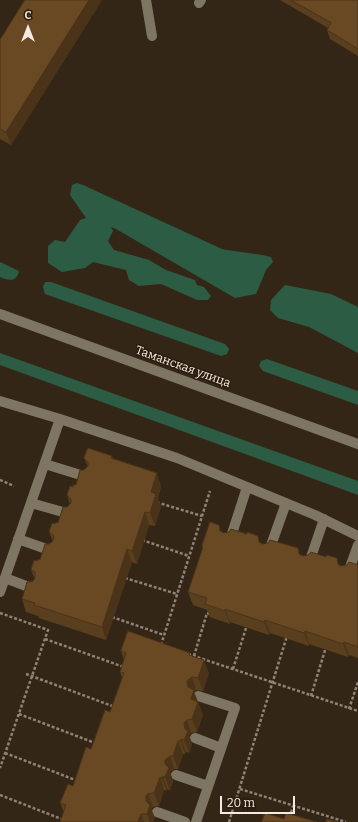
<!DOCTYPE html>
<html>
<head>
<meta charset="utf-8">
<style>
  body { margin:0 }
  #map { position:relative; width:358px; height:822px; overflow:hidden; background:#342617; font-family:Bitter,serif }
  canvas { display:block }
  .north { position:absolute; left:8px; top:8px; width:40px; height:40px; -webkit-text-stroke:3px #2a1d0e; paint-order:stroke; rotate:0deg; font-size:11px; font-weight:700; line-height:16px; text-align:center; color:#f5ebe2 }
  .north::after { content:''; display:block; margin:auto; width:14px; height:18px; background:#f5ebe2; clip-path:polygon(50% 0,100% 100%,50% 72%,0 100%) }
  .scale { position:absolute; left:220px; top:796px; width:75px; height:18px; box-sizing:border-box; border:2px solid #f5ebe2; border-top:0; padding-left:5px; font-size:12px; line-height:14px; white-space:nowrap; color:#f5ebe2; -webkit-text-stroke:3px #2a1d0e; paint-order:stroke }
</style>
</head>
<body>
<div id="map">
<canvas width="358" height="822"></canvas>
<div class="north">С</div>
<div class="scale">20 m</div>
</div>
<script>
const ctx = document.querySelector('canvas').getContext('2d');
ctx.lineJoin = 'round';
function fill(path, color) { ctx.fillStyle = color; ctx.fill(path, 'evenodd'); }
function trace(path, color, width, dash) { ctx.strokeStyle = color; ctx.lineWidth = width; ctx.lineCap = dash ? 'butt' : 'round'; ctx.setLineDash(dash || []); ctx.stroke(path); }
function label(font, color, halo, rows, align = 'center') {
  ctx.font = font + ' Bitter,serif'; ctx.lineWidth = 3; ctx.setLineDash([]); ctx.textBaseline = 'middle'; ctx.strokeStyle = halo; ctx.fillStyle = color; for (const [text, x, y, turn = 0] of rows) {
    ctx.save(); ctx.translate(x, y); ctx.rotate((+turn || 0) * Math.PI / 180); ctx.textAlign = isNaN(turn) ? turn : align; if (halo) ctx.strokeText(text, 0, 0); ctx.fillText(text, 0, 0); ctx.restore();
  }
}
const green = new Path2D(`
  M77,183L83,185L222,249L227,250L262,255L271,257L273,262L266,270L256,294L235,298L116,229L111,227L113,231L108,241L114,250L149,260L166,270L195,280L197,285L204,287L211,296L208,300H197L161,284L139,286L129,280L126,270L93,262L85,268L62,272L48,263V246L55,240L65,242L80,220L86,218L70,195L72,185Z
  M0,262L19,271C17,282 9,281 0,277Z
  M45,282H51L225,344L229,349L227,354L221,356L45,294L43,287Z
  M285,285L331,294L358,307V353L309,327L278,318L270,310L271,300Z
  M0,353L358,481V495L0,365Z
  M267,359L358,391V405L263,371L259,366L261,361Z`);
const path = new Path2D(`
  M0,480L14,486
  M158,505L159,503L202,516
  M142,540L189,556
  M125,578L177,594
  M0,613L48,630L0,768
  M112,617L164,635
  M45,639L124,667
  M161,645L210,491
  M188,654L358,711
  M194,656L207,613L211,614
  M233,669L247,625
  M26,674L115,707
  M311,696L326,647
  M349,709L358,682
  M19,714L95,743
  M5,753L78,781
  M240,789L346,822
  M0,795L64,820
  M229,822L287,636
  M288,822L293,806`);
const minor = new Path2D(`
  M146,0L152,36
  M199,3L201,0
  M0,314L358,444
  M0,401L60,419L177,458L315,515L358,536
  M45,464L87,477
  M31,503L70,514
  M18,539L52,551
  M230,540L247,487
  M269,551L286,503
  M309,563L324,519
  M348,573L358,545
  M5,578L34,589
  M0,592L60,419
  M195,738L221,748
  M176,775L208,786
  M157,812L185,822
  M196,822L235,708L198,696`);
const wall = new Path2D(`
  M25,0H102L11,145L0,139V40Z
  M280,0H358V56L330,39L327,30L328,28Z
  M112,456L113,459L161,486L158,498L161,507L155,526L149,525L137,564L132,562L106,640L39,618L38,616L26,612L22,599L35,579L31,570L37,561L40,560L49,544L53,541L49,532L55,524L58,523L67,507L70,504L67,495L73,487L76,485L84,470L88,467L84,458Z
  M221,532L224,533L261,543L262,544L301,555L303,556L339,565L341,566L358,565V658L349,655L348,657L309,644V646L270,633L269,635L230,622V624L210,617L207,610L193,605L188,592L203,549L202,546Z
  M121,651L190,653V655L209,673L203,691L196,690L194,692L203,715L197,732L191,733L189,735L192,744L189,753L186,752L185,754H183L178,769H174L170,772L173,781L170,790L167,789V791L164,790L159,806L153,807L151,809L155,818L153,822H60L64,812L60,803L73,786L110,712L122,678L120,672L124,660Z`);
const shadedWall = new Path2D(`
  M89,0H102L11,145L6,132Z
  M157,473L161,486L158,498L161,507L155,526L150,513L151,492Z
  M145,512L149,525L137,564L132,551Z
  M127,549L132,562L106,640L102,627Z
  M225,609L230,622V624L225,611Z
  M265,620L270,633L269,635L264,622Z
  M305,631L309,644V646L304,633Z
  M344,642L349,655L348,657L343,644Z
  M204,660L209,673L203,691L198,678Z
  M192,677L196,690L194,692L203,715L197,732L192,719L191,699L187,681Z
  M187,720L191,733L189,735L192,744L189,753L184,740L185,729L184,723Z
  M181,739L186,752L185,754L181,741Z
  M178,741L183,754L178,769L173,756Z
  M170,756L174,769L170,772L173,781L170,790L165,777V760Z
  M163,776L167,789V791L162,778Z
  M160,777L164,790L159,806L154,793Z
  M148,794L153,807L151,809L155,818L153,822H150L147,814L146,796Z
  M141,814L144,822H138Z`);
const building = new Path2D(`
  M25,0H89L6,132L0,129V40Z
  M291,0H358V49L327,30L331,23Z
  M88,448L112,456L111,458L157,473L151,492L156,494L150,513L145,512L132,551L127,549L102,627L34,605L35,603L22,599L27,582L33,581L35,578V572L31,570L34,560L37,561L38,559L40,560L45,544H49L53,541L54,536L49,532L52,523L55,524L56,522L58,523L63,507H67L71,503V499L67,495L70,486L73,487V485H76L80,470H84L88,466V462L84,458Z
  M210,522L219,525L220,531L224,533L229,532L231,529L247,534V532L258,536L259,542L262,544L268,543L270,540L298,548L299,554L303,556L308,555L311,552L326,557V555L337,558L338,564L341,566L347,565L349,562L358,565V647L344,642L343,644L305,631L304,633L265,620L264,622L225,609V611L205,604L207,598L188,592L203,547L202,546Z
  M128,631L190,653L189,655L204,660L198,678L192,677L187,681L188,687L194,690L191,699L198,702L192,719L187,720L184,723L185,729L188,731L184,740L181,739V741H178L173,756H170L165,760V764L169,768L165,777L163,776L162,778L160,777L154,793L148,794L146,796V801L150,805L147,814H141L138,822H60L66,805L60,803L68,784L73,786L86,747L91,749L105,710L110,712L124,673L120,672L126,653L121,651Z
  M265,813L284,819L286,813L317,822H262Z
  M327,819L338,822H326Z`);
const streetNames = [
  ["Таманская улица",183,367,20]
];
fill(green, '#2c5c44');
trace(path, '#8f8377', 2.5, [3, 2]);
trace(minor, '#7e7662', 10);
fill(wall, '#5a3f1e');
fill(shadedWall, '#4a3318');
fill(building, '#694923');
trace(building, '#4a3318', 1);
label('12px', '#f5ebe2', '#2a1d0e', streetNames);
</script>
</body>
</html>
